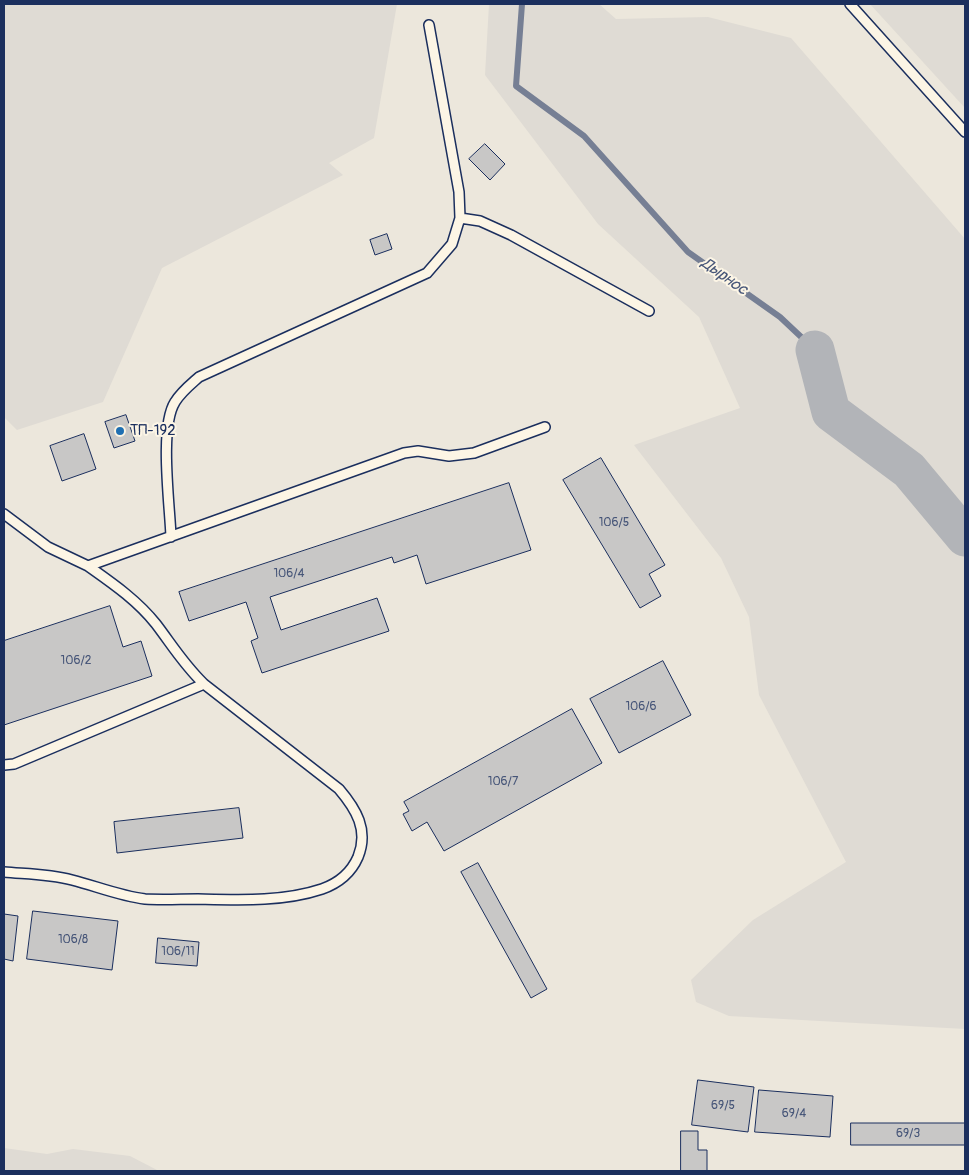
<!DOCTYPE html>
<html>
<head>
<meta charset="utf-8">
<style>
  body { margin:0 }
  #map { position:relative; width:969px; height:1175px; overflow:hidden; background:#fcf5e5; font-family:Pangolin,sans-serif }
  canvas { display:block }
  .frame { position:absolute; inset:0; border:5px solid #1b2f5e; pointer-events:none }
</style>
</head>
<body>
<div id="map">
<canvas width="969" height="1175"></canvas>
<div class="frame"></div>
</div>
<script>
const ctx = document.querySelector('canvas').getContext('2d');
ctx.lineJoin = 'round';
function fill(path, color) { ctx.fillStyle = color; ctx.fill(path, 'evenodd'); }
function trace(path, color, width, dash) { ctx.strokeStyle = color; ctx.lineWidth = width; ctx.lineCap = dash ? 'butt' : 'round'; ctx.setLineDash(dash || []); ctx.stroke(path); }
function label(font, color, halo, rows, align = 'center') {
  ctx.font = font + ' Pangolin,sans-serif'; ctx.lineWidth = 4; ctx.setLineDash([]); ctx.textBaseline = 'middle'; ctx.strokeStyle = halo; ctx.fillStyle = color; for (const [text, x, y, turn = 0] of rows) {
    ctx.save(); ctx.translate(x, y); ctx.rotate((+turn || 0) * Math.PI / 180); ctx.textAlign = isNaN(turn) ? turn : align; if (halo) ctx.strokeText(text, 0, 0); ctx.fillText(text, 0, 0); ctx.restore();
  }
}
const built = new Path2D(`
  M4,4H965V1171H4Z`);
const green = new Path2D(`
  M4,4H397L374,138L329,163L343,175L162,268L103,402L17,430L4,417Z
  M489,4H599L616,19L708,17L791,38L965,239V1029L729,1016L696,1002L691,980L753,920L846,862L759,695L749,617L721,558L634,445L740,408L699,317L598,224L485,75Z
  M870,4H965V108Z
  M4,1148L47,1154L73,1149L130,1156L159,1171H4Z`);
const stream = new Path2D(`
  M522,4L516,86L584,136L688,252L780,317L815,350`);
const river = new Path2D(`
  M815,350L831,412L909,470L965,537`);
const building = new Path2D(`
  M485,144L505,164L490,180L469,159Z
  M387,234L392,249L375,255L370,240Z
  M126,415L135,441L114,448L105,422Z
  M84,434L96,469L62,481L50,446Z
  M601,458L665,565L649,574L661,596L640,608L563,480Z
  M509,483L531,550L426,584L417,555L394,563L392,557L270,597L281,630L377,598L389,631L262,673L251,641L258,638L246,602L189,621L179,592Z
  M110,606L123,647L141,641L152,676L4,725V641Z
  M663,661L691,715L619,753L590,699Z
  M572,709L602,763L444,851L427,822L412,831L403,814L409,811L404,802Z
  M239,808L243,838L117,853L114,822Z
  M478,863L547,989L531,998L461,872Z
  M33,911L118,921L112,970L27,959Z
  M4,914L18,916L13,961L4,959Z
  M158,938L199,942L197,966L156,963Z
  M698,1080L754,1087L748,1132L692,1125Z
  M759,1090L833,1096L830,1137L755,1132Z
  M851,1123H965V1145H851Z
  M681,1131H698V1150H707V1171H681Z`);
const lane = new Path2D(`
  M850,4L965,132
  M460,218L480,221L511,235L649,311
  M4,514L48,547L88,566L404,453L418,451L449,456L474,453L545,427
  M171,537C170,506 159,427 175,402C181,392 190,385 199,377L427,273L452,244L460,218L459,192L429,25
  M4,765L14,764L204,684
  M4,872C26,874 49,874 72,880C96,886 120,896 145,899C162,900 181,899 198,899C239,900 283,902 322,889C339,883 351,873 358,857C369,830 356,809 339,789L204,684C184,665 172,645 156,624C137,600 112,583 88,566`);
const markers = [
  [120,431,5,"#1f6fb2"]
];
const numberNames = [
  ["106/5",614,523],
  ["106/4",289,574],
  ["106/2",76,661],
  ["106/6",641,707],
  ["106/7",503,782],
  ["106/8",73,940],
  ["106/11",178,952],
  ["69/5",723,1106],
  ["69/4",794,1114],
  ["69/3",908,1134]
];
const poiNames = [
  ["ТП-192",130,431]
];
const waterNames = [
  ["Дырнос",724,277,35]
];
fill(built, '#ece7dc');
fill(green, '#dfdbd4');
trace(stream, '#767f94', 6);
trace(river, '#b2b4b8', 39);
fill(building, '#c8c7c6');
trace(building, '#1b2f5e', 1);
trace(lane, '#1b2f5e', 12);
trace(lane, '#fcf5e5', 9);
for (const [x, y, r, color] of markers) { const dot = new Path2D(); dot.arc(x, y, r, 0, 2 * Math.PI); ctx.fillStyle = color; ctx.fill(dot); trace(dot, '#fcf5e5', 2); }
label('12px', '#465578', null, numberNames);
label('15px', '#1b2f5e', '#fcf5e5', poiNames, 'left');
label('italic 16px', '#485779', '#fcf5e5', waterNames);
</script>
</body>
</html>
